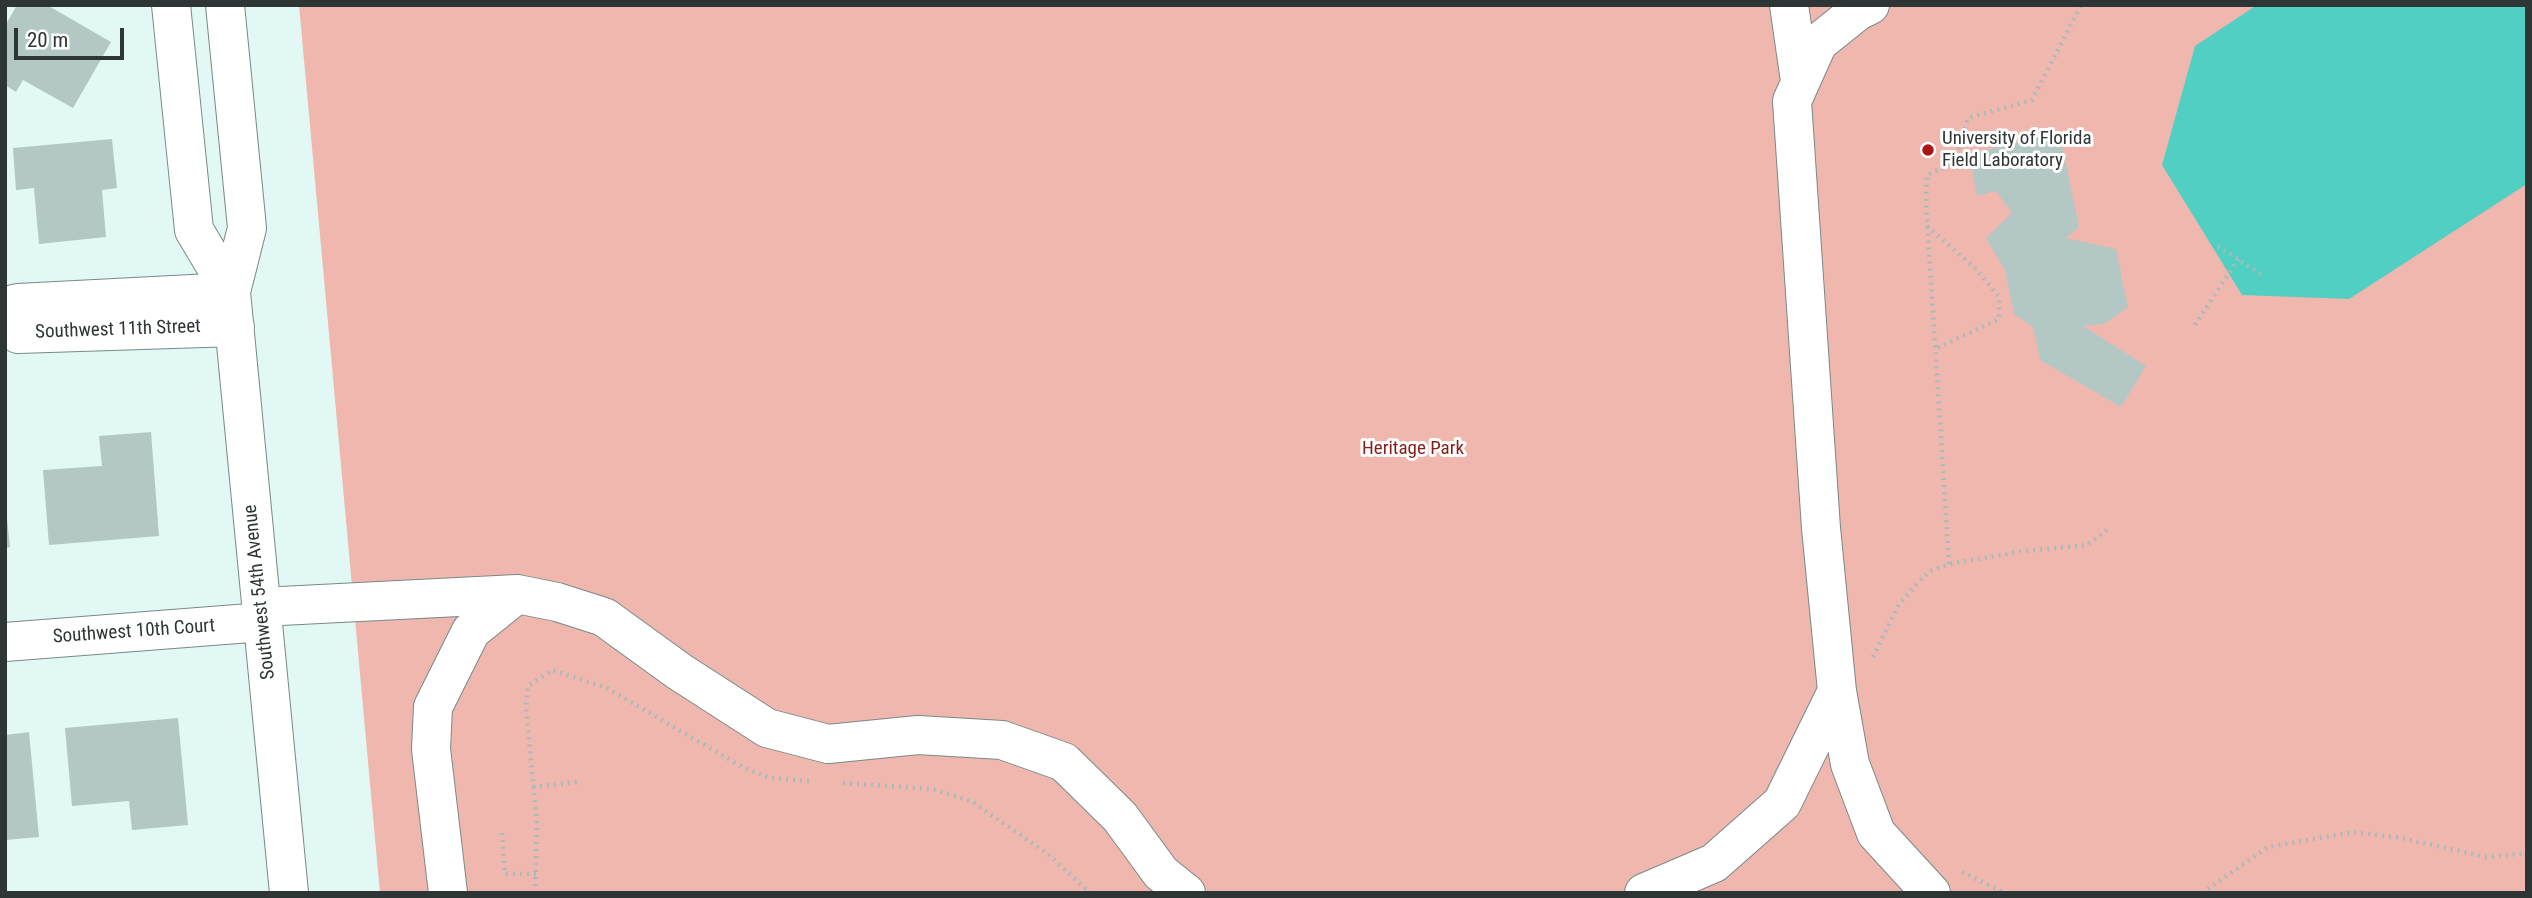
<!DOCTYPE html>
<html>
<head>
<meta charset="utf-8">
<style>
  body { margin:0 }
  #map { position:relative; width:2532px; height:898px; overflow:hidden; background:#e2f8f4; font-family:"Roboto Condensed",sans-serif }
  canvas { display:block }
  .frame { position:absolute; inset:0; border:7px solid #2d3634; pointer-events:none }
  .scale { position:absolute; left:14px; top:28px; width:110px; height:32px; box-sizing:border-box; border:4px solid #2d3634; border-top:0; padding-left:9px; font-size:21px; line-height:24px; white-space:nowrap; color:#2d3634; -webkit-text-stroke:5px #fff; paint-order:stroke }
</style>
</head>
<body>
<div id="map">
<canvas width="2532" height="898"></canvas>
<div class="frame"></div>
<div class="scale">20 m</div>
</div>
<script>
const ctx = document.querySelector('canvas').getContext('2d');
ctx.lineJoin = 'round';
function fill(path, color) { ctx.fillStyle = color; ctx.fill(path, 'evenodd'); }
function trace(path, color, width, dash) { ctx.strokeStyle = color; ctx.lineWidth = width; ctx.lineCap = dash ? 'butt' : 'round'; ctx.setLineDash(dash || []); ctx.stroke(path); }
function label(font, color, halo, rows, align = 'center') {
  ctx.font = font + ' "Roboto Condensed",sans-serif'; ctx.lineWidth = 6; ctx.setLineDash([]); ctx.textBaseline = 'middle'; ctx.strokeStyle = halo; ctx.fillStyle = color; for (const [text, x, y, turn = 0] of rows) {
    ctx.save(); ctx.translate(x, y); ctx.rotate((+turn || 0) * Math.PI / 180); ctx.textAlign = isNaN(turn) ? turn : align; if (halo) ctx.strokeText(text, 0, 0); ctx.fillText(text, 0, 0); ctx.restore();
  }
}
const green = new Path2D(`
  M299,5H2527V893H380Z`);
const water = new Path2D(`
  M2257,5H2527V184L2349,299L2242,295L2162,165L2195,46Z`);
const building = new Path2D(`
  M17,5H47L111,42L73,108L23,80L16,92L5,85V26Z
  M2040,137L2061,145L2064,154L2079,227L2066,238L2116,249L2128,307L2104,324L2083,326L2146,366L2121,407L2040,360L2033,327L2014,314L2005,270L1986,238L2012,213L1996,191L1977,196L1969,154Z
  M112,139L117,188L102,190L106,237L39,244L34,188L16,190L13,148Z
  M151,432L159,536L49,545L43,470L102,466L99,436Z
  M5,518H7L10,547L5,548Z
  M178,718L188,825L132,830L129,801L72,806L65,728Z
  M29,732L39,837L5,840V735Z`);
const path = new Path2D(`
  M1927,226L1976,269L1999,297V319L1935,349
  M2218,246L2262,275
  M2195,325L2238,259
  M1949,564L1926,203L1927,175L1955,162L1968,118L2032,100L2081,5
  M1873,657L1899,604L1928,572L1949,564L2024,551L2087,545L2111,527
  M843,783L932,789L971,801L1048,854L1090,893
  M533,787L578,782
  M502,833L505,874H536
  M1962,872L2005,893
  M535,893L537,824L526,707L528,686L552,670L607,688L744,768L770,778L810,781
  M2202,893L2268,847L2354,832L2401,838L2486,857L2527,853`);
const minor = new Path2D(`
  M171,5L194,230L231,292
  M225,5L247,228L231,292L289,893
  M1789,5L1800,81
  M1870,5L1858,11L1818,43L1792,101L1821,528L1837,691L1850,764L1876,833L1931,893
  M5,306L18,303L231,292
  M5,324L18,334L235,327
  M261,607L517,594L557,602L604,617L680,672L767,728L828,744L918,735L1002,740L1064,762L1120,817L1161,873L1186,893
  M5,642L263,622
  M448,893L431,749L433,707L471,631L517,594
  M1644,893L1714,863L1782,803L1837,691`);
const markers = [
  [1928,150,7,"#a91614"]
];
const poiNames = [
  ["University of Florida",1942,139],
  ["Field Laboratory",1942,161]
];
const streetNames = [
  ["Southwest 11th Street",118,330,-2],
  ["Southwest 54th Avenue",260,592,-96],
  ["Southwest 10th Court",134,632,-4]
];
const parkNames = [
  ["Heritage Park",1413,449]
];
fill(green, '#f0b7af');
fill(water, '#52cfc3');
fill(building, '#b3c7c4');
trace(minor, '#778a87', 40);
trace(path, '#a9bbb8', 4.5, [2, 5]);
trace(minor, '#fff', 38);
for (const [x, y, r, color] of markers) { const dot = new Path2D(); dot.arc(x, y, r, 0, 2 * Math.PI); ctx.fillStyle = color; ctx.fill(dot); trace(dot, '#fff', 2.5); }
label('19px', '#2d3634', '#fff', poiNames, 'left');
label('19px', '#2d3634', '#fff', streetNames);
label('19px', '#861d18', '#fff', parkNames);
</script>
</body>
</html>
